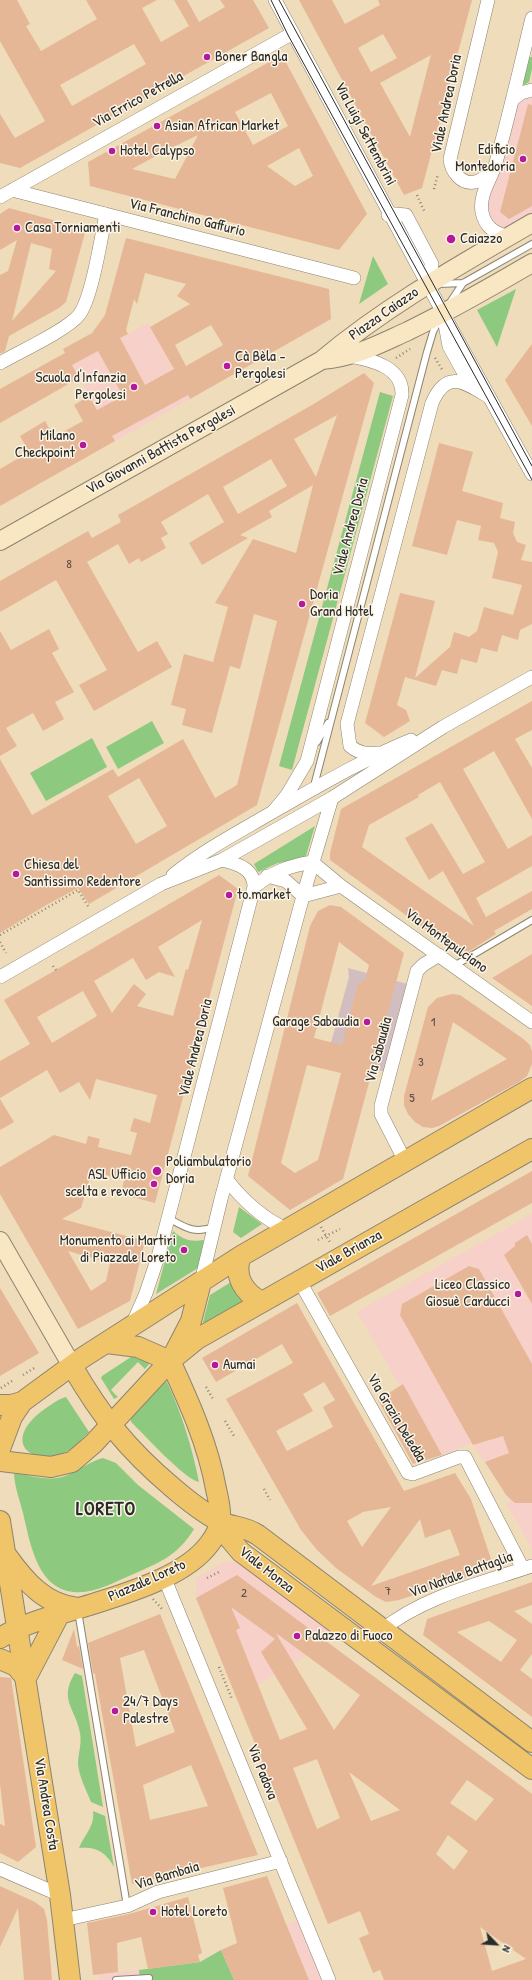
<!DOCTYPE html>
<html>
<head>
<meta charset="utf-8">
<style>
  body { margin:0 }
  #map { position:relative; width:532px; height:1980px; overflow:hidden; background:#eedcba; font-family:"Patrick Hand",sans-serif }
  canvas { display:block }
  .north { position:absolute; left:476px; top:1924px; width:40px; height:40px; -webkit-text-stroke:3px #fcf5e5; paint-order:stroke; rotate:115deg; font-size:11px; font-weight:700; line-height:16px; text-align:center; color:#2b2b2b }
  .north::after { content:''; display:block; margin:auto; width:14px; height:18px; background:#2b2b2b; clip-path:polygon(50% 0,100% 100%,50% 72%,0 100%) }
</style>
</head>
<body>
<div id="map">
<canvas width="532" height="1980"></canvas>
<div class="north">N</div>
</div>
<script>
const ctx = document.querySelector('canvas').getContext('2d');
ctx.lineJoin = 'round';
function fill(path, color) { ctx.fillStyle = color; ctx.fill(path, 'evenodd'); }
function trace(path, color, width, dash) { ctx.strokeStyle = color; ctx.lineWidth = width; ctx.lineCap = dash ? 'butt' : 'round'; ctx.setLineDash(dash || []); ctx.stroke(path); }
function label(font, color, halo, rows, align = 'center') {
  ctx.font = font + ' "Patrick Hand",sans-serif'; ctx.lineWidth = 3; ctx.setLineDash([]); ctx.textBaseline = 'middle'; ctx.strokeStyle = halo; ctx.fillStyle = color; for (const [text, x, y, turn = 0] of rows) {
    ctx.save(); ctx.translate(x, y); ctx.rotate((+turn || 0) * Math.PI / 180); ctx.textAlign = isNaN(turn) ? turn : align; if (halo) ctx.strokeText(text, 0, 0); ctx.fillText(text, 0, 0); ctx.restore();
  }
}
const built = new Path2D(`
  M532,91V218L506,233L487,222L483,213L513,101Z
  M148,323L190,399L115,441L72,365Z
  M532,1214V1548L507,1505L510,1500L472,1443L442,1455L403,1385L400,1386L357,1312Z
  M225,1562L243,1563L342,1633L237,1698L196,1598V1578Z
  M301,1919L327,1980H99L98,1974L171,1967L200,1962L221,1950Z`);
const industrial = new Path2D(`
  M348,968L411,985L386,1072L327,1057L349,977Z`);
const green = new Path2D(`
  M529,57H532V69L529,82L524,85L523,82Z
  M373,256L388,284L359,304Z
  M516,289L497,347L477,310Z
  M380,392L393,396L292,770L279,766Z
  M152,721L164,743L118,769L106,747Z
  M92,738L107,767L46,801L30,773Z
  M315,826L305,859L278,863L258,872L254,864Z
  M239,1207L262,1224L241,1238L233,1232Z
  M173,1231C183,1240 191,1242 204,1240L198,1268L156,1294Z
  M236,1279L249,1301L205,1324L203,1322L210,1295Z
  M131,1357H137L150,1363L145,1369L138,1362L111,1390L118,1397L114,1399L101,1378L102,1376Z
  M165,1381L167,1382C182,1414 192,1447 199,1482C184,1479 144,1434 131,1422V1417L134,1413Z
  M66,1397L89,1432C82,1439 76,1446 68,1451C34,1469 0,1443 42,1411C49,1406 58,1399 66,1397Z
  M103,1458L116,1463L138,1485L194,1529C177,1557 158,1563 129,1576C112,1583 94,1594 74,1592C37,1589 30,1542 23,1513C20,1501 15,1488 14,1475L15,1473C33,1476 52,1483 70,1474C81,1469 91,1461 103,1458Z
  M75,1673L82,1676L103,1807L91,1802C86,1789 79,1777 78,1764C78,1754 82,1744 80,1733C76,1709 58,1700 75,1673Z
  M93,1811L105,1816L114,1867C106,1852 96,1846 79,1848C85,1834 95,1826 93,1811Z
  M221,1950L234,1980H140L139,1970L200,1962Z`);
const building = new Path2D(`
  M0,0H17L30,24L26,26L41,51L97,19L86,0H157L142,8L161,42L189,26L174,0H187L199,22L225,7L220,0H253L269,28L20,168L0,163V114L15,138L45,121L0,41ZM134,44L146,64L72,106L60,85Z
  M299,0H332L345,24L380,5L378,0H472L422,188L404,195ZM383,34L397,58L371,72L358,48ZM431,55L418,105L410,137L380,83Z
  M282,55L367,214L339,250L90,186L88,162ZM271,93L288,126L253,145L235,112ZM198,135L175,179L132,169L167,150ZM299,148L313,176L295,186L267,166Z
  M528,104L532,105V206L509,219L500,212Z
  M9,208L86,229L66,302L59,308L9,336L5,351L2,353H0V275L8,271L17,240L0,250V214ZM31,243L52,249L49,269L56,271L12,321Z
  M126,238L329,289L331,319L190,399L188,395L112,436L115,441L0,506V469L29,452L20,436L45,421L54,437L83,421L74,405L89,396L97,410L123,396L98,351L72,365L79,378L0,423V389L65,353L63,349L92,333L105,315ZM145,273L186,284L177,296L190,304L150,327L174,369L145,385L120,338L128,334L126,330L134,299L137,304ZM211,325L223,345L186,366L175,345Z
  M532,344V426L505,380Z
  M364,373L374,383L257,805L89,904L78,888L48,904L0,933V759L32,815L113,769L118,777L183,739L215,798L237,785L277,621L254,614L240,669L230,666L212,733L182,725L186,709L171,705L184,654L213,662L228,607L215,603L253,539L296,553L313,485L269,511L272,517L240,535L248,538L202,565L189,543L224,522L208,494L161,522L168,534L161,538L166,548L141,562L139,558L129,564L118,544L87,562L138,652L157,641L172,667L94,711L79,685L107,670L56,580L0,612V581L88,531L92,538L121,522L118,515L312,405ZM337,415L316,477L294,439ZM271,459L287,486L238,514L223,487ZM139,778L167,826L136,844L108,796Z
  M439,443L473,452L462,491L503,503L500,518L515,522L513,533L517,542L526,545L521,560L532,562V624L520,630L518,640L502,635L497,652L481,648L477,663L461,659L457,674L442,670L436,686L405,677L397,705L406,710L410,721L384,737L365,723L400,593L435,601L415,678L450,647L454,632L469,637L477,631L484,607L513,615L522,585L492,578L498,552L494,543L478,540L481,526L457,520L447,555L412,546Z
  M49,629L59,649L52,653L74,692L55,702L64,719L43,731L33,713L6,728L17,746L0,756V631L11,650Z
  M532,701V730L515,739L532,768V819L494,751L463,769L508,849L532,835V866L476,898L486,917L532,891V909L494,931L496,934L462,956L330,860V853L341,809ZM440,782L485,862L463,874L432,823L405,838L429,880L443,871L474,926L362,847L369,825L419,797L418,795Z
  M219,875L238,889L155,1203L121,1194L124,1180L92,1171L81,1208L62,1219L145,1241L130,1301L78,1329L0,1194V1167L54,1135L86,1144L88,1136L100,1139L98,1147L131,1155L137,1133L130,1131L134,1118L150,1123L157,1095L96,1079L90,1100L79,1082L60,1093L47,1070L0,1098V1061L30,1044L4,1000ZM202,920L188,970L186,969L173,1016L137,1006L146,994L134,984L112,1013L94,981L133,958L146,980L159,972L175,977L158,947ZM83,991L97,1016L52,1043L37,1017ZM68,1251L110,1263L106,1281L91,1291Z
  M330,905L341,907L404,953L343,1179L290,1210L248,1176L310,926L318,911ZM339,942L369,965L365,980L358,984L342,1045L314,1038ZM307,1065L341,1073L318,1160L295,1173L281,1163Z
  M532,954V1006L492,978Z
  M452,994L460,995L522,1038L530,1045L532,1052V1064L527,1076L519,1082L439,1126L432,1128L423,1127L415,1122L408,1114L404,1105V1096L428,1007L437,998ZM453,1022L507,1059L431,1101Z
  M0,1099L14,1122L0,1130Z
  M532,1171V1203L330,1316L317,1293Z
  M527,1235L532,1244V1304L504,1255L515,1246V1243Z
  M469,1266L479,1269L532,1364V1503H515L506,1495L485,1462L509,1453L503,1436L473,1445L400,1315L402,1304Z
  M0,1288L39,1353L0,1376Z
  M297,1303L404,1491L455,1473L471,1499L494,1568L399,1600L386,1602L376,1597L336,1568L317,1550L301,1530L226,1399L293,1363L282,1344L216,1382L202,1358ZM324,1382L335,1400L323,1407L333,1427L287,1451L276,1431L313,1411L303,1394ZM391,1507L362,1547L347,1521L363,1512ZM420,1519L425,1538L450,1529L460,1555L371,1586Z
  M403,1384L442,1455L413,1464L378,1400Z
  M237,1575L532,1794V1980H384L380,1970L373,1973L359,1938L369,1934L360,1911L328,1924L196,1598ZM231,1607L275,1639L261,1652L307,1729L280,1740L236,1630L240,1628ZM276,1633L360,1695L334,1730L278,1637ZM317,1759L340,1818L317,1829L293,1768ZM349,1772L400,1810L371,1821ZM467,1780L494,1799L476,1821L450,1803ZM448,1835L468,1851L454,1870L436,1854ZM480,1927L526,1959L492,1971Z
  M532,1582V1605L514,1611L532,1624V1654L520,1670L532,1679V1717L423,1635L427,1619ZM489,1621L517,1640L501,1662L457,1632Z
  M160,1614L258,1855L132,1884L95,1674L93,1673L88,1643ZM144,1650L175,1732L136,1747L120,1658ZM191,1765L208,1806L150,1820L143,1785Z
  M74,1629L77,1647L79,1646L83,1669L62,1660Z
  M0,1677L11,1678L36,1847L18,1862L0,1853V1824L5,1826L0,1784Z
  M267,1876L286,1924L309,1980H234L221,1950L237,1943L223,1888Z
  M0,1886L35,1902L44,1909L47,1920L52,1980H24L18,1908L0,1947Z
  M188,1897L202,1953L198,1955L200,1962L148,1969L141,1937L117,1943L118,1972L93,1975L87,1923L129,1914Z`);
const path = new Path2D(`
  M434,189L438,174
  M417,195L425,213
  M396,358L410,349
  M435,358L443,371
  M0,935L78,890L88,906
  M0,942L6,953
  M53,966L56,970
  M321,1227L331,1244
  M318,1240L340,1229
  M23,1375L36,1367
  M206,1387L213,1399
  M1,1388L12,1381
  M225,1421L234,1436
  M264,1489L270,1500
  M207,1578L219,1572
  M153,1599L162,1609
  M219,1667L232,1699`);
const service = new Path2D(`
  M439,284L463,283L532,244
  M449,304L463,283
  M317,742L328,723
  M314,786L427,352L433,332L439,320
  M454,966L532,920
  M168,1218C186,1228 194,1234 214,1227
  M78,1611L127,1906
  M116,1980L149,1978`);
const minor = new Path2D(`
  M275,0L456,337L532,474
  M488,0L450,159C451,171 461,185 475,182C481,181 487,176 492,173
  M512,100L521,93L532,90
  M12,190L354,278
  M0,197L293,33
  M388,215L395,214L406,215L432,264L428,284
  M509,237C494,233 485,227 482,212C479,195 490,181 495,166C509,117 520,67 532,18
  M445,324L449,346L471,386
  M0,363C19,352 67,330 79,315C92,298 101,238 106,214
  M379,753C367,754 360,754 350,746L347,724L432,403C447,369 464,382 489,397
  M273,812L287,795L307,761L402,395C403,367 372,360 350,356
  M312,862L341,886L532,1022
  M173,875C204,850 237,833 271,813C317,787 362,760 411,740
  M267,876L286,881L303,896
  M254,887C272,872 289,866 312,862
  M303,896L341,886
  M0,977L161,884L222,860L332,798L443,727L532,677
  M405,1161L381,1114V1106L417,971L423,965L439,955
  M227,1180C242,1199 264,1220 287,1229
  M299,1280L408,1473L413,1474L459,1457H465L523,1569
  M201,1282L221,1199L303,896L332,798
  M132,1325L146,1293L158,1257L254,887C254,868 237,864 222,860
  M164,1577L329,1980
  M382,1630C424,1596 482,1583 532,1566
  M0,1869L60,1895
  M63,1920L127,1906L158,1892L281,1861`);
const secondary = new Path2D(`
  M322,360C356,357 377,345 408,331C451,310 491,287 532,263
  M0,541L322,360C386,306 460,265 532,223
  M0,1241L72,1366`);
const primary = new Path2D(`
  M241,1256C233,1276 244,1293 262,1302
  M175,1352L191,1321L201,1282
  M72,1366C101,1416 127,1449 172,1487C186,1499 202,1512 219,1521C232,1528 243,1525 258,1535L532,1742
  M0,1405H11L22,1402
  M0,1449L12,1417L22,1402L82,1358L241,1256L532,1088
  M0,1461L51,1467L72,1462L93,1444L170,1361L197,1339L532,1149
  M0,1521L60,1895L70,1980
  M220,1522L230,1539L241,1552L532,1769
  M7,1556C25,1581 45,1605 78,1608
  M0,1638C29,1620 66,1613 99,1602C134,1591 188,1574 210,1543C215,1537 220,1527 220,1519C221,1509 218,1498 216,1489C208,1444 189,1402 170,1361L138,1347L107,1343
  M0,1659L16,1666L26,1678
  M26,1678L59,1615`);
const tram = new Path2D(`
  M271,0L288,35L532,480
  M279,0L532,466`);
const markers = [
  [207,57,4,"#b5179e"],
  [157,126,4,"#b5179e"],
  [112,151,4,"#b5179e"],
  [523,159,4,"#b5179e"],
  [17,228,4,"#b5179e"],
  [451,239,5,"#b5179e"],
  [227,366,4,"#b5179e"],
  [134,387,4,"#b5179e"],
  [83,445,4,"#b5179e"],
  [302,604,4,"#b5179e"],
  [16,874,4,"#b5179e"],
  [229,895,4,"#b5179e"],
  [367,1022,4,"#b5179e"],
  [157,1171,5,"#b5179e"],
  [154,1184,4,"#b5179e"],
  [184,1250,4,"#b5179e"],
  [518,1294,4,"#b5179e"],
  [215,1365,4,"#b5179e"],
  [297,1636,4,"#b5179e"],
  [115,1711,4,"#b5179e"],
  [153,1912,4,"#b5179e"]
];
const numberNames = [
  ["8",69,565],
  ["1",433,1023],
  ["3",421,1063],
  ["5",412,1099],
  ["7",388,1592],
  ["2",244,1594]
];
const poiNames = [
  ["Boner Bangla",215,57],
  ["Asian African Market",165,126],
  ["Edificio",515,150,"right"],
  ["Montedoria",515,167,"right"],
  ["Hotel Calypso",120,151],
  ["Casa Torniamenti",25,228],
  ["Caiazzo",460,239],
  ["Cà Bèla -",235,357],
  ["Pergolesi",235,374],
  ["Scuola d'Infanzia",126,378,"right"],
  ["Pergolesi",126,395,"right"],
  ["Milano",75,436,"right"],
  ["Checkpoint",75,453,"right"],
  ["Doria",310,595],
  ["Grand Hotel",310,612],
  ["Chiesa del",24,865],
  ["Santissimo Redentore",24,882],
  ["to.market",237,895],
  ["Garage Sabaudia",359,1022,"right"],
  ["Poliambulatorio",166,1162],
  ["Doria",166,1179],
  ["ASL Ufficio",146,1175,"right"],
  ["scelta e revoca",146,1192,"right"],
  ["Monumento ai Martiri",176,1241,"right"],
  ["di Piazzale Loreto",176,1258,"right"],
  ["Liceo Classico",510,1285,"right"],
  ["Giosuè Carducci",510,1302,"right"],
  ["Aumai",223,1365],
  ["Palazzo di Fuoco",305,1636],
  ["24/7 Days",123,1702],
  ["Palestre",123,1719],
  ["Hotel Loreto",161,1912]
];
const streetNames = [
  ["Via Errico Petrella",138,100,-29],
  ["Viale Andrea Doria",447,104,-78],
  ["Via Luigi Settembrini",365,134,62],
  ["Via Franchino Gaffurio",187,218,14],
  ["Piazza Caiazzo",384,314,-35],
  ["Via Giovanni Battista Pergolesi",161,450,-29],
  ["Viale Andrea Doria",351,527,-75],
  ["Via Montepulciano",446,941,36],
  ["Viale Andrea Doria",196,1048,-76],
  ["Via Sabaudia",379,1050,-75],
  ["Viale Brianza",349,1252,-29],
  ["Via Grazia Deledda",396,1418,59],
  ["Viale Monza",266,1570,38],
  ["Via Natale Battaglia",461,1575,-20],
  ["Piazzale Loreto",147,1581,-24],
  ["Via Padova",262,1772,68],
  ["Via Andrea Costa",46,1804,81],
  ["Via Bambaia",167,1876,-17]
];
const districtNames = [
  ["LORETO",106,1510]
];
fill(built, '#f7d0c9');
fill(industrial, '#d2bec1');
fill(green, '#8dca80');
fill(building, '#e6b796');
trace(service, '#8c8472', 8);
trace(minor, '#8c8472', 14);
trace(secondary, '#8c8472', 20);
trace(primary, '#8c8472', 22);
trace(path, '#8c8472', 2.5, [1, 3]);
trace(service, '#fff', 6);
trace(minor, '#fff', 13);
trace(secondary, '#f9e7c3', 18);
trace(primary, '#f0c469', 20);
trace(tram, '#2b2b2b', 1);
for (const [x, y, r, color] of markers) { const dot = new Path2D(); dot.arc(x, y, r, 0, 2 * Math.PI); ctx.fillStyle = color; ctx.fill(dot); trace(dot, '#fcf5e5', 1.5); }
label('13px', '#5a4e46', null, numberNames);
label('15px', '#2b2b2b', '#fcf5e5', poiNames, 'left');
label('15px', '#2b2b2b', '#fcf5e5', streetNames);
ctx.letterSpacing = '1px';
label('bold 19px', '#2b2b2b', '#fcf5e5', districtNames);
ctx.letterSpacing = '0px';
</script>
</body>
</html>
